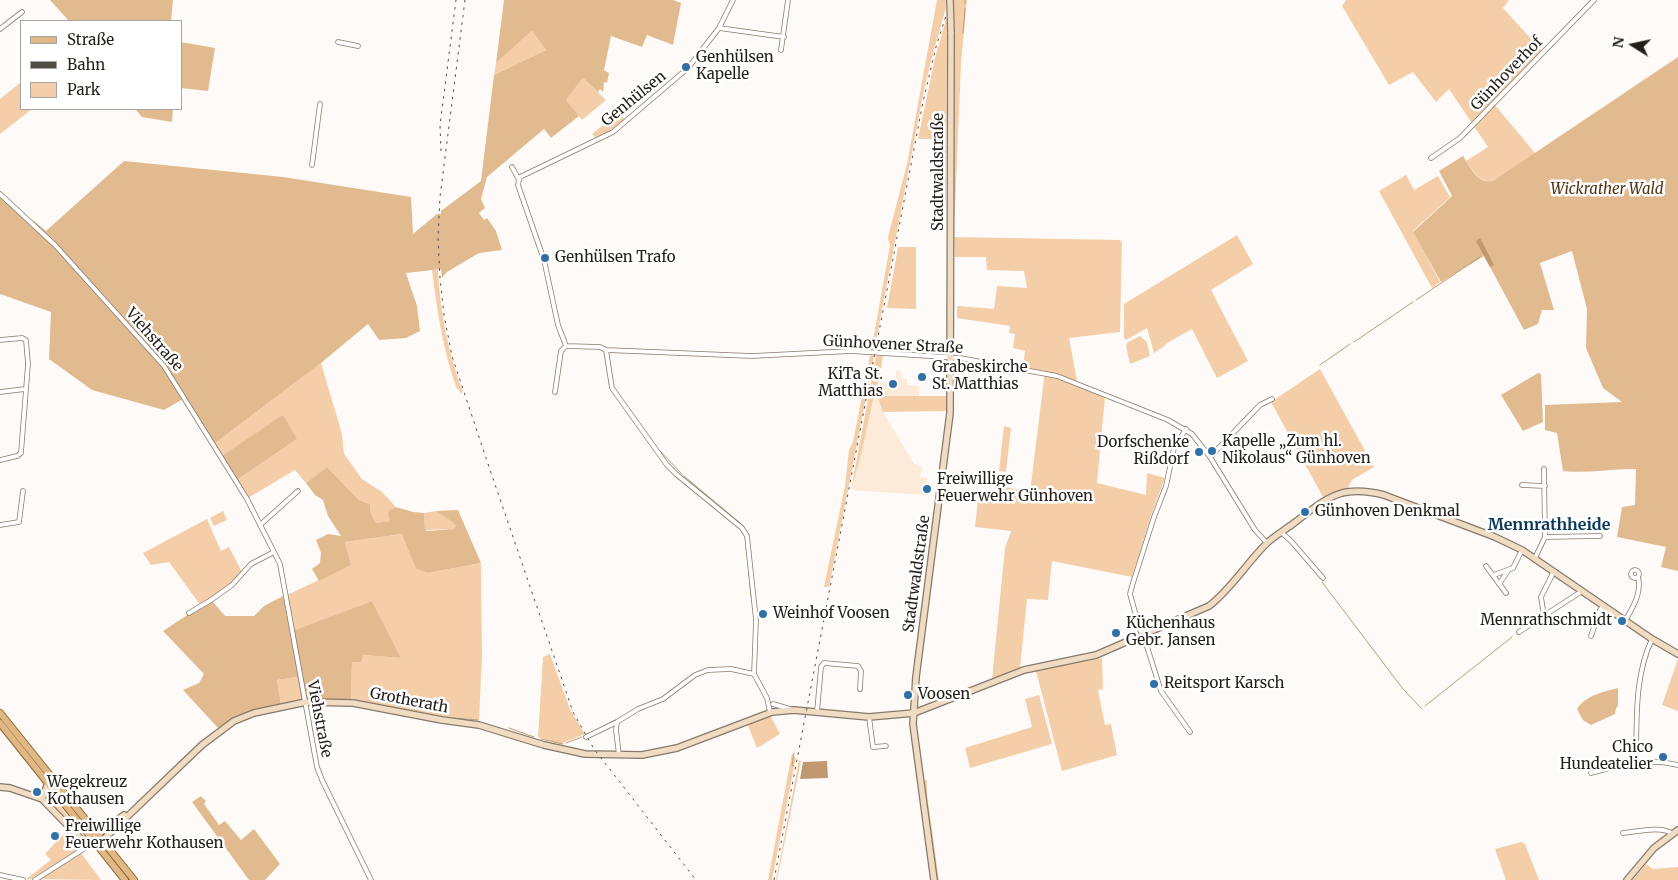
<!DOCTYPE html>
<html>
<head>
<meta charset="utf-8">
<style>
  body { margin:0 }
  #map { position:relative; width:1678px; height:880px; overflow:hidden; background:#fefaf7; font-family:Merriweather,serif }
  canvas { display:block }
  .legend { position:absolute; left:20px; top:20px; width:162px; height:90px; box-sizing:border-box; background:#fff; border:1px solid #a7a5a3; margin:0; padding:6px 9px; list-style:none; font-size:15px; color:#241e18 }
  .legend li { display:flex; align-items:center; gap:10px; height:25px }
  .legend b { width:25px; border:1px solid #a7a5a3 }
  .north { position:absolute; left:1608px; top:20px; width:50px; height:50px; -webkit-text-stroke:4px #fff; paint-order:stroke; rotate:280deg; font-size:14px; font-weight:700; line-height:20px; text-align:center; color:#241e18 }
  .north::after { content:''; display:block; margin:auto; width:18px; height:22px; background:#241e18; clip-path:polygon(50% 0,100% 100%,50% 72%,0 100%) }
</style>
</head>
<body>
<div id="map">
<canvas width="1678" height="880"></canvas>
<ul class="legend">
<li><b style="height:6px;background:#e0b886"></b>Straße</li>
<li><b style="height:6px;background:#524c47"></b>Bahn</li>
<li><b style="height:14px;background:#f3cea8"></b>Park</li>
</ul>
<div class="north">N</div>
</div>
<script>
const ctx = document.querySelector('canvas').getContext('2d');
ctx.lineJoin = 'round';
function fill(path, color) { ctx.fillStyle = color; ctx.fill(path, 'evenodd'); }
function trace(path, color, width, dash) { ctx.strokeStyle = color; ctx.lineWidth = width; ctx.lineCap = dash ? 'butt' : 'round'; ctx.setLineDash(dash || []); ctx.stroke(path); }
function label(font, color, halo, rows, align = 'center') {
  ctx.font = font + ' Merriweather,serif'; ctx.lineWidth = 5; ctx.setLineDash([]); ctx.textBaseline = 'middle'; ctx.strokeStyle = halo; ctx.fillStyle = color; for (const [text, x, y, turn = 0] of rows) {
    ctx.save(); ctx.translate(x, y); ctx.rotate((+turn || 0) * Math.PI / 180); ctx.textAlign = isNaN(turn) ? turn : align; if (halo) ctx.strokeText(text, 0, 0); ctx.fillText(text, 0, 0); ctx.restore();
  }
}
const built = new Path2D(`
  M896,371H901V379H907V385L919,386V396L877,397L883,412L914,464L919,465V467H922L920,477L927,478L925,495L851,490L874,399L877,396L880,383L894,382L896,380Z`);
const green = new Path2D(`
  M937,0H946V8L932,57L924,90L874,352H871L890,245L888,239L889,233L907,164Z
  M954,0H967L961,63L954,232Z
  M1346,0H1509L1503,8L1543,52L1494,104L1536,154L1493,181C1479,183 1474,172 1466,161L1488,147L1449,89L1436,102L1413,72L1389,85L1342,6Z
  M947,16V24L946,213L942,139H918L935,58Z
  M532,31L546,50L494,75L496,63Z
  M583,78L606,100L582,120L566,100Z
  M21,82V109H32L0,134V99Z
  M619,112L623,116L624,120L604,135L596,138L592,134Z
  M1406,175L1414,190L1438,176L1450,197L1413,231L1440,282L1432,288L1379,191Z
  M1237,235L1253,264L1211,290L1248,361L1217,378L1192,329L1165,344L1166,345L1154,353L1147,328L1126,340L1124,338V304Z
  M954,237L1119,240L1122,242L1120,332L1069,338L1078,386L1105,397L1097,483L1146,495L1147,473L1165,478L1151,516L1132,577L1052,561L1048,600L1027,599L1020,668L992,679L1005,548L1011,531L975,527L978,499L979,498L999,499L1004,487L1030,492L1045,371L1023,367L1025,351L1013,348L1015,334L1009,333L1010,326L957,318V306L994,309L997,286L1027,288L1024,271L987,270L986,257H955Z
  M898,247H916V309L887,308Z
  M432,270H438C440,311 448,353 463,392L460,393L459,389H457C443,351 437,310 432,270Z
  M1140,336L1147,342L1150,356L1130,364L1126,346L1128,342Z
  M870,355L874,356L829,587H824L845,486L849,450L853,442Z
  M876,356H883L879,381L874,396L862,451L851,490Z
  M321,363L342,434L344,454L362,479L382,492L396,507L389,510L390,521L376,523L371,514L370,504L359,500L327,467L306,483L295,470L248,498L237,480L297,439L222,456L214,444Z
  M1320,369L1374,467L1352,480L1348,488L1333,492L1323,497L1271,402Z
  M877,396H946V411L883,412Z
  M1004,426L1011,428L1006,472L999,471Z
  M223,511L227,520L214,526L210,518Z
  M436,511L452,522L456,526L454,529L425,530L424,513Z
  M207,519L221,551L229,547L242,572L228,586L201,606L169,562L151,565L143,553Z
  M403,534L416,569L428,573L481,563L482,656L479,720L442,716L351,699L352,662L363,655L401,658L372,601L294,631L287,595L351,565L345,542Z
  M550,654L570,709L585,734L560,744L538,737L543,657Z
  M1102,658L1103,689L1098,690L1105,725L1111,724L1117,755L1062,771L1036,671Z
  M1678,659V711L1662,705Z
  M297,677L301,701L281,705L277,680Z
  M1039,695L1052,744L970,768L965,748L1032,727L1025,699Z
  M770,715L780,734L757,748L747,723Z
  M792,753L796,759L794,767L772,880H768Z
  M799,760L801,761L777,880H776Z
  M924,780H927V794L939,880H936Z
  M47,792H49L81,833L46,798Z
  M67,830L86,850L81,853L101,880L26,879L51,860L45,854Z
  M1521,842L1525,844L1539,880H1506L1495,849Z
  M1646,864L1653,869L1678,867V880H1633Z`);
const forest = new Path2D(`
  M50,0H173L171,21H69Z
  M504,0H673L681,3L673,45L647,35L642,47L611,36L604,70L609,73L607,83L604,82L603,92L600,89L598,92L583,78L566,100L579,116L551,138L544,129L487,177L481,199L485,208L479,213L484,220L487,218L496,231L502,250L479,253L447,272L442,278L441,269L406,273L417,306L420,331L406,338L379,340L368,324L321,363L214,444L185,398L164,410L92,390L49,359L51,312L0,294V196L32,224L34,221L46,231L124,161L283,177L411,197L413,234L437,214H441V211L481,181L494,75L546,50L532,31L496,63Z
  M181,42L215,48L208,91L181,88Z
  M1678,57V571L1661,567L1666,547L1617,537L1622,507L1635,505L1636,469C1612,468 1587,474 1563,471L1557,433L1545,430V405L1622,402L1603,388L1586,348L1587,309L1572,251L1540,263L1554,310H1542L1538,324L1524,330L1484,256L1441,282L1413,232L1452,196L1439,171L1463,156C1471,168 1477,184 1493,181Z
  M135,109H173L172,122L142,117Z
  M1538,373L1541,374L1543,422L1523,431L1501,395Z
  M283,415L297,439L237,480L222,456Z
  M327,467L359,500L370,504L371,514L376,523L390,521L388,514L389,510L396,507L413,512L424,513L425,530L428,531L454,529L456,526L452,522L436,511L458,510L481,563L428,573L416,569L402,534L345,542L351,565L319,581L312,569L320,563L321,553L316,540L328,534L341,536L328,516L323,500L315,495L306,483Z
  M283,596L290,632L372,601L401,658L363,655L361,662H352L351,701H301L297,677L277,680L281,705C254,711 241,713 219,729L183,690L199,683L204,674L163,631L201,606L213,602L225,616H254L264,606Z
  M1618,688V706L1616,708L1615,714L1591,725L1583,720L1577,709C1586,695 1603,692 1618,688Z
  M201,796L206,801L204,804L219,825L225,821L241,840L254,829L280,864L265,880H249L192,802Z`);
const water = new Path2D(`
  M1480,238L1494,265L1490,267L1476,241Z
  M827,761L828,778L800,779L803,762Z`);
const stream = new Path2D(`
  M965,4V0
  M963,33L965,8
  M1416,300L1480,257
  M1354,342L1413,302
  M1320,365L1350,344
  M660,451L682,474
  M684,476L740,523
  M746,548L748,559
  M748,563L751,597
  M1322,582L1403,689L1422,709
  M317,700H353
  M1425,706L1512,637
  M454,718L478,720
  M602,727L615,720
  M509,728L534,737
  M541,739L563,744
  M566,743L582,737
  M794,753L792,765L794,766`);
const street = new Path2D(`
  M719,28L784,37
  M0,29L22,12
  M338,42L358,46
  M781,50L788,0
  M1431,158L1460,138L1594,0
  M312,165L320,104
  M512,167L519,180L518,185L544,260L558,325L566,346
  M519,180L520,177L613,132L688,68L719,28L733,0
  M0,194L55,245L164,366L247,499L280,564L317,767L322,780L371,880
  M0,340L22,338L26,340L28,364L21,453L17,456L0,460
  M606,350L612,388L667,465L676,474L742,528L747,536L756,620L754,674L767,698L770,712
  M0,392L25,389
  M555,392L561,351L566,346L600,347L606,350L752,356L851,351L960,358L1057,376L1168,420L1192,434L1210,457L1255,530L1267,543
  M1186,429L1174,448L1166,486L1154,517L1132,586L1130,594L1140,630L1143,634L1161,691L1190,732
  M1210,457L1260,405L1272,399
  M1522,485L1545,486
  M0,525L19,522L23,491
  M260,525L298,491
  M1282,533L1291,541L1323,578
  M1545,537L1600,536
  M1535,558L1545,537L1544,469
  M1486,566L1506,593
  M1631 574a4 4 0 1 1 8 0a4 4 0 1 1-8 0Z
  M1494,575L1513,568L1522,550
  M1499,584L1508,571
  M189,613L211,600L232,585L251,564L274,552
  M1544,616L1541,597L1554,571
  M1625,621C1633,607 1642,593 1638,577
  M1519,632L1582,591
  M1591,636L1600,610L1604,606
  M773,704L790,709
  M817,712L821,667L824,663L858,666L861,671L860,689
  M869,717L873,747L886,746
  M617,722L616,730L619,755
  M586,737L617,722L638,709L663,699L695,675L708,670L731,669L754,674
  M1636,762C1637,721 1634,677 1652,639
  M1591,773C1623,765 1645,757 1678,765
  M1623,833C1637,832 1661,825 1673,834
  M0,875L23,880
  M35,880L85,848L87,842`);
const secondary = new Path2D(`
  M0,787L10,788L42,799L82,840L87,842L124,815
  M42,799L48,783
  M98,840H103L108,835L202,745L234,721L254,713L306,702L353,703L442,720L479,725L544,745L585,754L642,755L677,748L772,712L794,710L869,717L914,713L1024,670L1096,655L1209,606C1231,589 1246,564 1266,544C1274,536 1285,530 1294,523C1327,498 1340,484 1384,495L1495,537L1522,550L1652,639L1678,654
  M934,880L913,724L916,677L950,413L951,32
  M1627,880L1654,848L1678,830`);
const primary = new Path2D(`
  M0,713L134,880
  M0,723L125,880`);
const rail = new Path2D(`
  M465,0L440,197L438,238L440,278L444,315L452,356L488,464L573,712L594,749L696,880
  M441,151L440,125L456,0
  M774,880L923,102L936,47L951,0`);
const secondaryBridge = new Path2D(`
  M950,0L951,32`);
const markers = [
  [686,67,5,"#3170a7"],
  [545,258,5,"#3170a7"],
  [922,377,5,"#3170a7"],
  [893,384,5,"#3170a7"],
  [1212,451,5,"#3170a7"],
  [1199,452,5,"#3170a7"],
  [927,489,5,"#3170a7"],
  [1305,512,5,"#3170a7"],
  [763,614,5,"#3170a7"],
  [1622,621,5,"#3170a7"],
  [1116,633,5,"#3170a7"],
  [1154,684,5,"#3170a7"],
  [908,695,5,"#3170a7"],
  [1663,757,5,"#3170a7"],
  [37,792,5,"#3170a7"],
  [55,836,5,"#3170a7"]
];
const poiNames = [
  ["Genhülsen",696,58],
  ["Kapelle",696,75],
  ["Genhülsen Trafo",555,258],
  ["Grabeskirche",932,368],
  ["St. Matthias",932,385],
  ["KiTa St.",883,375,"right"],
  ["Matthias",883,392,"right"],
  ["Kapelle „Zum hl.",1222,442],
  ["Nikolaus“ Günhoven",1222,459],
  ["Dorfschenke",1189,443,"right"],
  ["Rißdorf",1189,460,"right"],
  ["Freiwillige",937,480],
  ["Feuerwehr Günhoven",937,497],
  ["Günhoven Denkmal",1315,512],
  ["Weinhof Voosen",773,614],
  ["Mennrathschmidt",1612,621,"right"],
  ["Küchenhaus",1126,624],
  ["Gebr. Jansen",1126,641],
  ["Reitsport Karsch",1164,684],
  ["Voosen",918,695],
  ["Chico",1653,748,"right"],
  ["Hundeatelier",1653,765,"right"],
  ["Wegekreuz",47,783],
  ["Kothausen",47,800],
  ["Freiwillige",65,827],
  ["Feuerwehr Kothausen",65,844]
];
const streetNames = [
  ["Günhoverhof",1507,74,-46],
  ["Genhülsen",634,99,-39],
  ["Stadtwaldstraße",939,172,-90],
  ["Viehstraße",154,340,49],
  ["Günhovener Straße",893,345,3],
  ["Stadtwaldstraße",917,574,-82],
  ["Grotherath",409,701,11],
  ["Viehstraße",319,719,79]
];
const parkNames = [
  ["Wickrather Wald",1607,190]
];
const neighbourhoodNames = [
  ["Mennrathheide",1549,525]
];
fill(built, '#fcebd9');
fill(green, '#f3cea8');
fill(forest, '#e1ba90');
fill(water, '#c09971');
trace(stream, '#c09971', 1);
trace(street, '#87796a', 5.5);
trace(secondary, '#87796a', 8);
trace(primary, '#91632c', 8);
trace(street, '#fff', 4);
trace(secondary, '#f0dbc3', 5.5);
trace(primary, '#e0b886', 6);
trace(rail, '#524c47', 1, [2.5, 5]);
trace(secondaryBridge, '#87796a', 8, []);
trace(secondaryBridge, '#f0dbc3', 5.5);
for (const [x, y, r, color] of markers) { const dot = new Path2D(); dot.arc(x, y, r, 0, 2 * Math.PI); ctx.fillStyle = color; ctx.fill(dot); trace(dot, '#fff', 2); }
label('15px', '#241e18', '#fff', poiNames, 'left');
label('15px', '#241e18', '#fff', streetNames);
label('italic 15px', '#503414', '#fff', parkNames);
label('bold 16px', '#09385c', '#fff', neighbourhoodNames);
</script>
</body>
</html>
